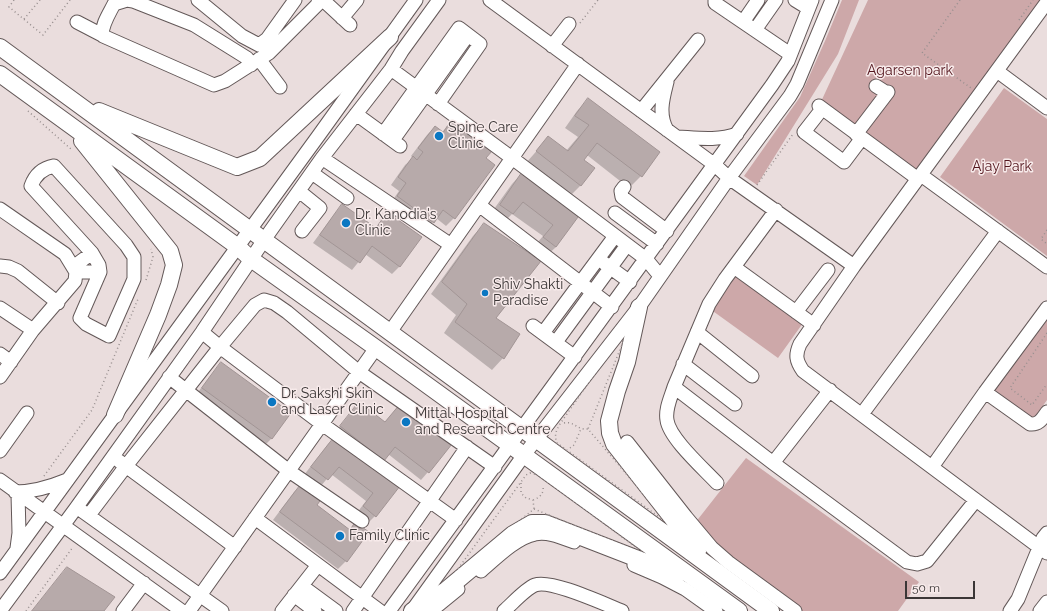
<!DOCTYPE html>
<html>
<head>
<meta charset="utf-8">
<style>
  body { margin:0 }
  #map { position:relative; width:1047px; height:611px; overflow:hidden; background:#eadddd; font-family:Raleway,sans-serif }
  canvas { display:block }
  .scale { position:absolute; left:905px; top:581px; width:70px; height:18px; box-sizing:border-box; border:2px solid #3b3636; border-top:0; padding-left:5px; font-size:12px; line-height:14px; white-space:nowrap; color:#3b3636; -webkit-text-stroke:3px #f7eaea; paint-order:stroke }
</style>
</head>
<body>
<div id="map">
<canvas width="1047" height="611"></canvas>
<div class="scale">50 m</div>
</div>
<script>
const ctx = document.querySelector('canvas').getContext('2d');
ctx.lineJoin = 'round';
function fill(path, color) { ctx.fillStyle = color; ctx.fill(path, 'evenodd'); }
function trace(path, color, width, dash) { ctx.strokeStyle = color; ctx.lineWidth = width; ctx.lineCap = dash ? 'butt' : 'round'; ctx.setLineDash(dash || []); ctx.stroke(path); }
function label(font, color, halo, rows, align = 'center') {
  ctx.font = font + ' Raleway,sans-serif'; ctx.lineWidth = 3; ctx.setLineDash([]); ctx.textBaseline = 'middle'; ctx.strokeStyle = halo; ctx.fillStyle = color; for (const [text, x, y, turn = 0] of rows) {
    ctx.save(); ctx.translate(x, y); ctx.rotate((+turn || 0) * Math.PI / 180); ctx.textAlign = isNaN(turn) ? turn : align; if (halo) ctx.strokeText(text, 0, 0); ctx.fillText(text, 0, 0); ctx.restore();
  }
}
const green = new Path2D(`
  M842,0H859L838,54L757,185L744,176L800,97L825,41Z
  M868,0H1042L921,175L819,106Z
  M1004,88L1047,119V256L940,177Z
  M735,274L803,323L778,358L710,309Z
  M1047,317V400L1030,424L990,396Z
  M746,458L919,582L898,611H801L719,551L695,523Z`);
const shadow = new Path2D(`
  M588,99L659,153L641,176L629,188L587,155L582,160L594,168L580,186L569,197L526,163L548,138L566,151L578,137L565,128L577,111Z
  M451,123L485,159L454,218L446,226L436,218L426,230L390,204L399,191L391,185L405,165L413,158L411,156L427,135L435,127L442,132Z
  M523,172L579,213L556,247L544,258L532,249L543,236L512,214L501,225L489,216L512,184Z
  M342,205L375,228L388,214L400,266L392,274L365,254L352,270L313,243L335,213Z
  M484,224L494,318L518,335L503,358L492,370L444,333L456,315L431,294L473,236Z
  M221,363L290,413L271,439L264,446L195,396L214,371Z
  M359,404L384,423L400,405L428,472L421,480L388,454L376,468L375,516L367,524L356,514L366,501L331,474L320,487L304,475L328,444L336,436L333,434Z
  M302,484L315,506L348,530L355,524L346,561L338,569L273,520L294,492Z
  M68,568L103,611H32L60,576Z`);
const building = new Path2D(`
  M588,98L660,152L642,177L597,143L584,160L595,168L581,186L536,151L548,136L568,151L589,125L575,116Z
  M451,121L492,151L486,158L495,165L455,219L443,210L434,223L397,196L406,183L398,177L413,156L417,160L423,152L418,148L435,126L443,132Z
  M523,171L581,213L556,247L543,237L553,225L523,202L513,214L500,205Z
  M342,204L376,228L387,212L422,237L400,267L372,246L360,263L320,235Z
  M484,223L541,261L496,318L520,334L504,359L455,322L467,304L442,282Z
  M221,362L291,413L272,439L202,388Z
  M359,402L385,422L400,404L452,444L429,473L395,447L384,461L340,426Z
  M336,435L400,486L376,517L363,506L373,493L339,467L328,480L311,467Z
  M302,483L322,498L317,505L350,530L355,522L369,532L347,562L280,512Z
  M67,567L115,597L104,611H32Z`);
const path = new Path2D(`
  M14,0L9,7L43,35L70,0
  M960,0L922,53L971,88
  M24,19L40,0
  M1019,20L1033,0
  M580,23L598,0
  M28,111L72,150
  M757,185L793,134
  M1047,230L1041,239L1047,244
  M146,280L153,257L151,249
  M632,320L588,429L669,524L557,443C554,435 556,431 560,424Z
  M1047,333L1010,388L1032,405L1047,384
  M564,423C575,421 576,430 588,429
  M570,448L574,445L581,429
  M530,473L538,475L645,554L534,509L455,573L526,475Z
  M44,476L92,410L138,299
  M521,483V493L526,498L533,500L534,509
  M533,500C541,497 544,493 543,485
  M26,611L73,547`);
const minor = new Path2D(`
  M198,0L242,36L259,45L267,39L295,0
  M323,0L350,25
  M490,0L715,165L729,178L854,266L1047,2
  M715,0V3L790,54
  M795,0L808,8
  M342,18L357,0
  M77,22L102,35
  M743,22L758,0
  M755,30L776,0
  M552,46L569,24
  M259,59L280,87
  M251,65L247,58L194,25L133,1L127,0L114,4C109,14 102,24 102,35L103,36L214,85L225,81L269,53L317,5L319,0
  M391,69L512,158L646,259L660,276
  M997,71L1047,108
  M876,86L887,93
  M819,106L918,179
  M822,109L804,132L844,162L862,138
  M641,111L698,40
  M356,114L400,146
  M667,130C658,114 663,98 667,82
  M383,134L459,28L480,44L438,104
  M856,134L888,92
  M678,137C697,138 718,141 737,134
  M393,140L468,35
  M322,158L451,245
  M54,166L126,245L134,257V279L109,336L86,324L80,318L100,272L99,265L92,253L31,186C35,175 43,168 54,166Z
  M312,173L347,198
  M921,175L1047,267
  M624,187L621,191L622,197L667,231
  M299,191L320,208L302,231
  M479,205L612,307
  M0,209L65,254L76,272L75,281L33,330L0,377
  M776,210L725,279L709,304L674,387L773,463L907,562L917,564L927,561L976,500
  M615,213L657,244
  M604,263L630,282
  M0,266L9,267L18,271L58,303
  M854,266L800,344C795,355 796,361 803,371L1047,553
  M73,267L92,253
  M734,267L814,325
  M76,272H100
  M0,308L33,330
  M1047,308L985,392L1030,424C1039,425 1042,419 1047,412
  M796,312L828,270
  M533,326L575,357
  M202,332L220,347L322,424L456,520
  M390,332L578,64
  M697,332L752,376
  M543,333L615,236
  M556,342L627,245
  M0,354L11,362
  M683,364L735,404
  M169,377L289,471L362,521
  M674,387C671,397 665,409 667,420C669,438 704,469 717,483
  M862,414L998,231
  M627,442L686,517L712,548L728,562L795,611
  M0,451L27,413
  M119,461L235,547
  M773,463L830,390
  M932,467L985,392
  M0,480L182,611
  M15,492C34,492 50,487 67,480
  M82,511L222,611
  M89,515L126,466L220,347L255,305L264,300L274,303L287,312L359,372L495,467
  M255,518L380,611
  M17,548L19,533L18,494
  M634,565L662,577L685,589L716,611
  M481,571C495,559 517,537 535,534C548,531 563,538 574,542
  M0,573L115,415L319,135C351,90 384,45 416,0
  M302,586L336,611
  M294,595L315,611
  M414,608L524,455L639,307L729,178L790,96L797,84L832,0
  M0,611L76,508L202,332L264,240L322,158L391,69L402,51L439,0
  M123,611L144,583
  M189,611L376,348
  M282,611L318,565
  M353,611L467,447
  M389,611L772,85L788,61L812,0
  M431,611L458,589
  M504,611C512,604 525,589 535,585C551,579 604,604 622,611
  M1010,611L1018,599L1043,538L1047,533
  M1040,611L1047,602`);
const major = new Path2D(`
  M0,47L771,611
  M0,74L238,247L251,259L376,348L739,611
  M99,111L237,167L260,158L390,37
  M82,141L170,251L174,265L169,285L158,315L115,415
  M639,307L627,362L617,391L609,421L610,433L614,444L698,551
  M412,611L446,590L513,534L532,523H545L674,573H682`);
const markers = [
  [439,136,5,"#0a77c2"],
  [346,223,5,"#0a77c2"],
  [485,293,4,"#0a77c2"],
  [272,402,5,"#0a77c2"],
  [406,422,5,"#0a77c2"],
  [340,536,5,"#0a77c2"]
];
const parkNames = [
  ["Agarsen park",910,71],
  ["Ajay Park",1002,167]
];
const poiNames = [
  ["Spine Care",448,128],
  ["Clinic",448,144],
  ["Dr. Kanodia's",355,215],
  ["Clinic",355,231],
  ["Shiv Shakti",493,285],
  ["Paradise",493,301],
  ["Dr. Sakshi Skin",281,394],
  ["and Laser Clinic",281,410],
  ["Mittal Hospital",415,414],
  ["and Research Centre",415,430],
  ["Family Clinic",349,536]
];
fill(green, '#cda8a9');
fill(shadow, '#0003');
fill(building, '#b7aaaa');
trace(building, '#a19494', 1);
trace(minor, '#635858', 15);
trace(major, '#635858', 18);
trace(path, '#988f8f', 1.5, [1, 3]);
trace(minor, '#fff', 13);
trace(major, '#fff', 16);
for (const [x, y, r, color] of markers) { const dot = new Path2D(); dot.arc(x, y, r, 0, 2 * Math.PI); ctx.fillStyle = color; ctx.fill(dot); trace(dot, '#f7eaea', 1.5); }
label('14px', '#53151d', '#f7eaea', parkNames);
label('14px', '#3b3636', '#f7eaea', poiNames, 'left');
</script>
</body>
</html>
